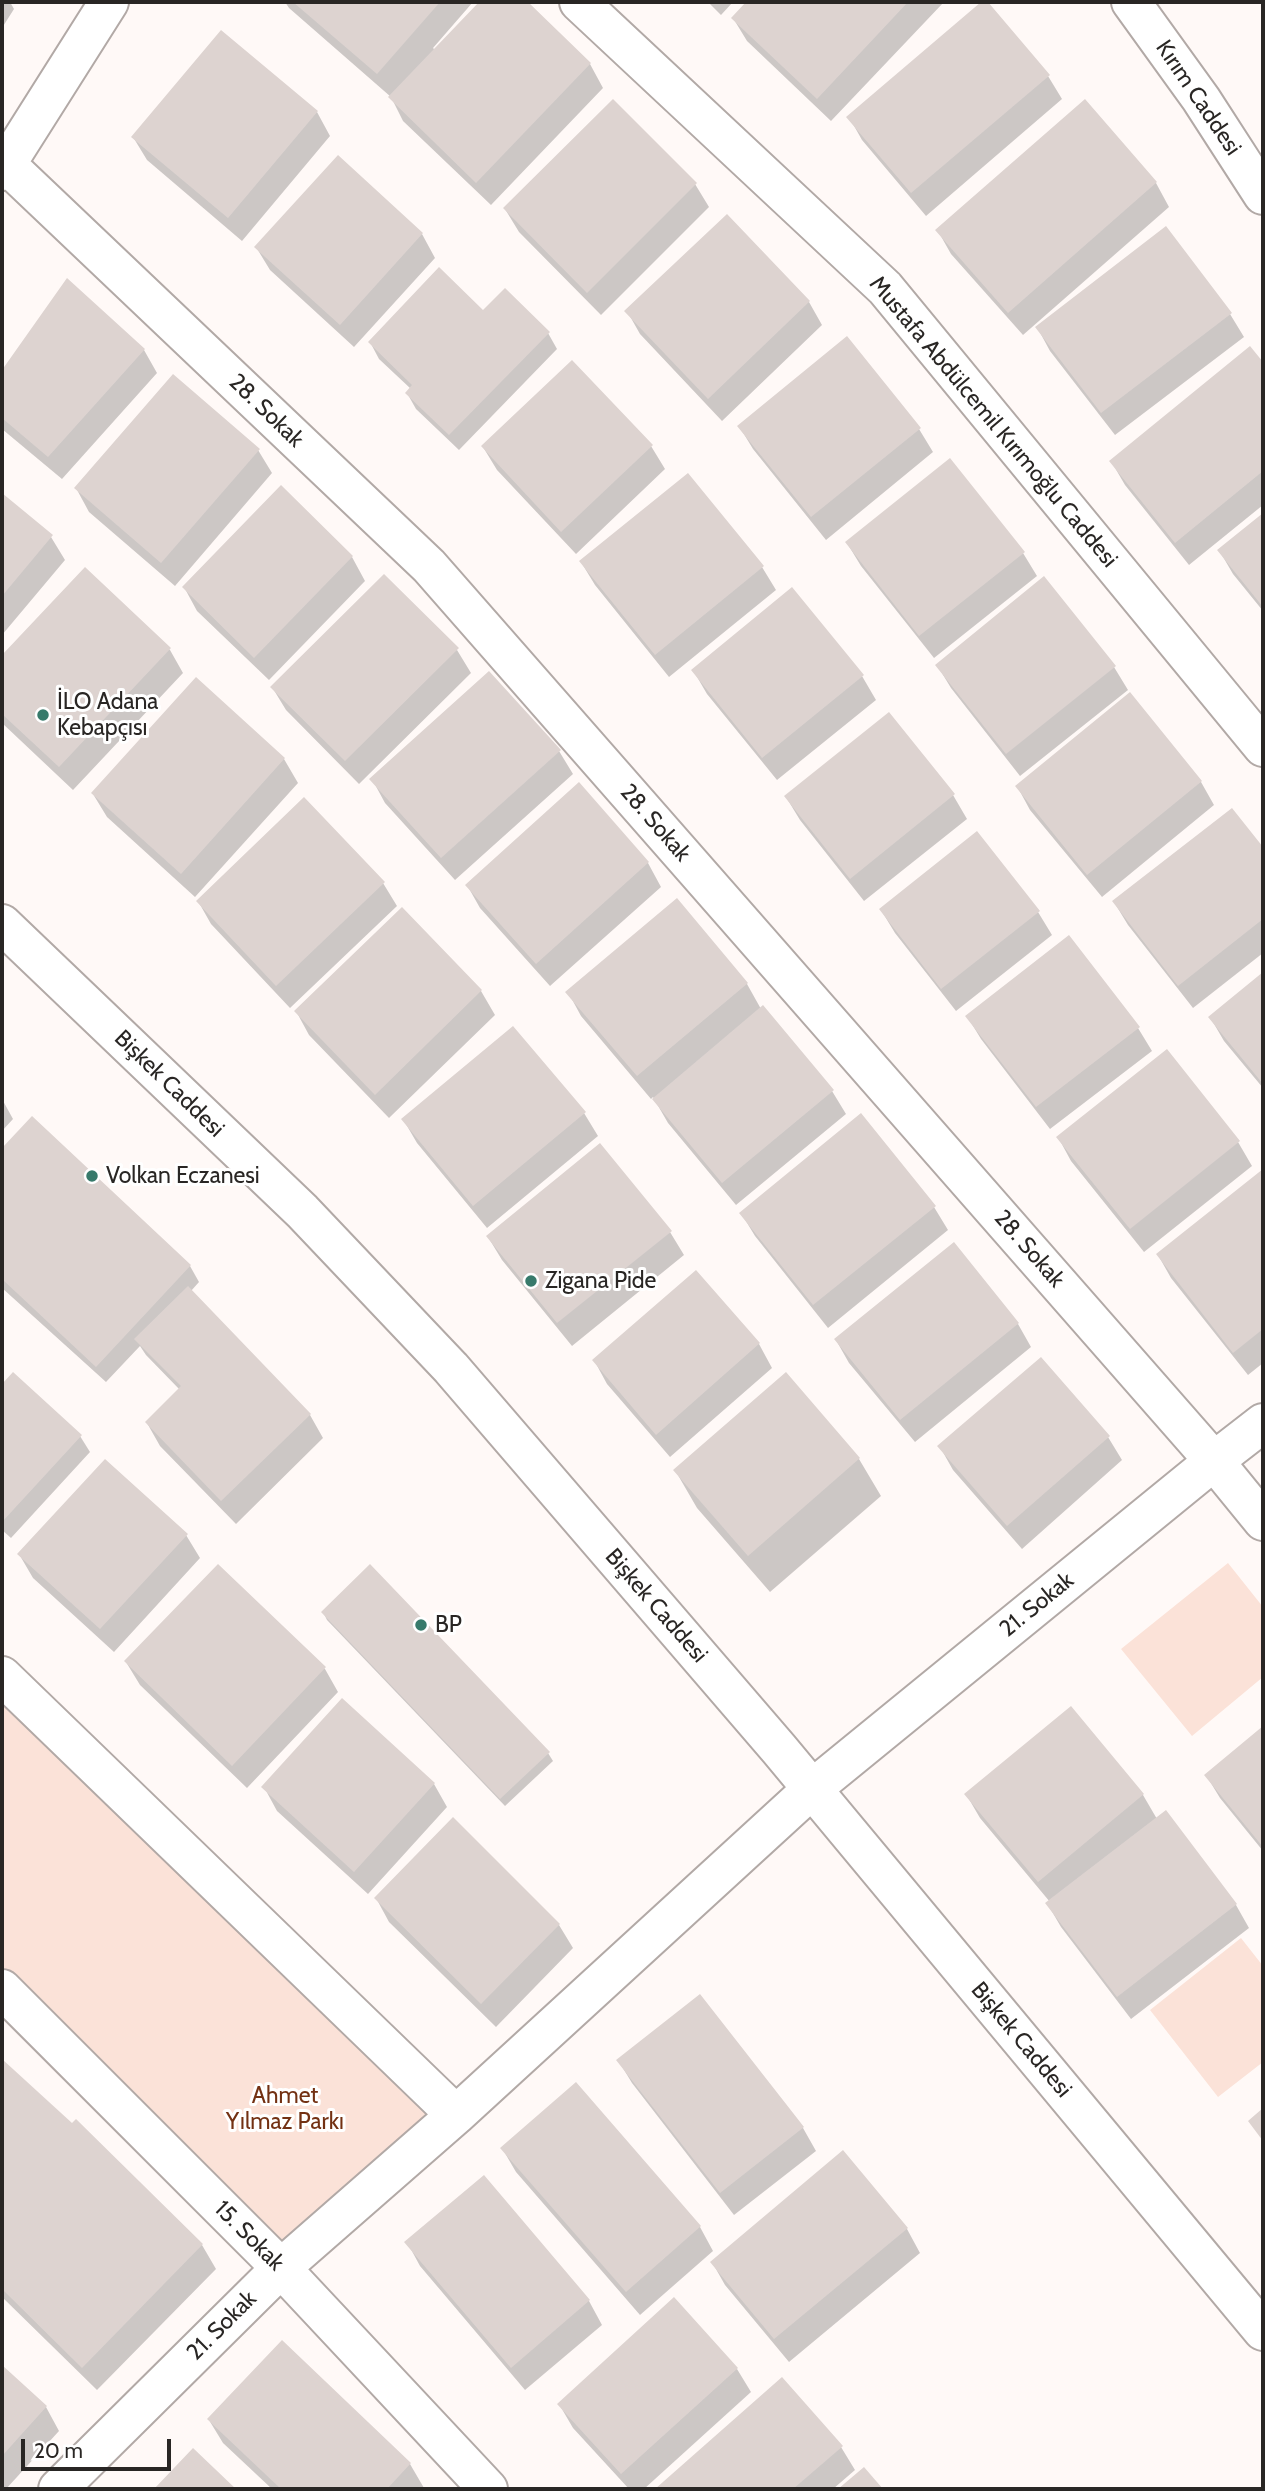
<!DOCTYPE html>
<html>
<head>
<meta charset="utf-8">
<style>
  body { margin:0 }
  #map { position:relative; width:1265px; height:2491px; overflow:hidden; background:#fff9f7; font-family:Cabin,sans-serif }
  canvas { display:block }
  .frame { position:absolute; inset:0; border:4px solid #292624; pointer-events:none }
  .scale { position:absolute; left:21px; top:2439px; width:150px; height:32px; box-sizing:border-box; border:4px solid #292624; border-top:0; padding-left:9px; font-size:21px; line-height:24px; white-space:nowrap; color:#292624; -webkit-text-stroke:5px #fff; paint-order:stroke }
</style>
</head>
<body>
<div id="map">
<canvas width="1265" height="2491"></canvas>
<div class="frame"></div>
<div class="scale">20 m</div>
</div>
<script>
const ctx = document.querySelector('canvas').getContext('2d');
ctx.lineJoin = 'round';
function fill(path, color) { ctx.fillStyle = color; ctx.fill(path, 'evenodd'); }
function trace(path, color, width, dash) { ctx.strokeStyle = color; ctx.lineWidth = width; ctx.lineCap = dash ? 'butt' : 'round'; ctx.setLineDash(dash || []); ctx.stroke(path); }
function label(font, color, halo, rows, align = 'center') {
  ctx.font = font + ' Cabin,sans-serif'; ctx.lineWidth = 6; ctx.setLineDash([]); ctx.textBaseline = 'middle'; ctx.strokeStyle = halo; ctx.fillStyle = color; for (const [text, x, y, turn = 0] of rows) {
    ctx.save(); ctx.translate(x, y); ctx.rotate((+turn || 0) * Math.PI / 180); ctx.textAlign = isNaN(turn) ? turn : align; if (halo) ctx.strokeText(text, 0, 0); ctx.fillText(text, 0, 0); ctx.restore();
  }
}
const green = new Path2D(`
  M1228,1563L1263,1607V1677L1192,1736L1121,1649Z
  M2,1676L456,2115L281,2268L2,1989Z
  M1241,1938L1263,1966V2062L1218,2097L1150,2010Z`);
const shadow = new Path2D(`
  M2,2H10L14,9L2,28Z
  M285,2H473L433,48L435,50L482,2H525L590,64L603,88L491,205L403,121L391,97L289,8Z
  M708,2H733L721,15Z
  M749,2H944L831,121L747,41L733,18Z
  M983,2L1048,76L1062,99L926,216L862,140L849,117Z
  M1084,102L1156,183L1169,207L1023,335L951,254L938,231Z
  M317,112L330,136L242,241L147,160L133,137Z
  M695,184L709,207L601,315L519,232L505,209Z
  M422,234L435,258L354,347L270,270L256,247Z
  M67,280L144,350L157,373L62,479L2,429V373Z
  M809,302L822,325L722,421L640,334L627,311Z
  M483,313L548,333L557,349L459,450L416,409L407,393L411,389L379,359L370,342Z
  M1230,314L1244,337L1115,435L1050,351L1037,327Z
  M1250,348L1263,365V505L1189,565L1125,485L1111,461Z
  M739,426L919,429L933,452L826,540L753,449Z
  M651,446L665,469L576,554L497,470L483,447Z
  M258,450L272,473L175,586L89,512L76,488Z
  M2,495L51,537L65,560L2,635Z
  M1263,515V611L1233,574L1219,550Z
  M847,543L1023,553L1037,576L934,658L861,566Z
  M352,557L365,581L269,680L197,611L184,587Z
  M581,562L762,567L776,590L669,677L595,585Z
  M85,569L170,650L183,673L73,790L2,723V657Z
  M457,650L471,673L359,784L286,710L272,687Z
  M937,665L1114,667L1128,690L1020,776L951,688Z
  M693,670L862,676L876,700L777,780L707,694Z
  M196,679L284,759L298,783L195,897L107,817L93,794Z
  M889,714L953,795L967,819L864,901L800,820L786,797Z
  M559,751L573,774L455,880L385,803L372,779Z
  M1201,782L1214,805L1102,897L1030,810L1017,786Z
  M578,785L648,863L661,887L550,986L480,908L467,885Z
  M1232,810L1263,850V953L1193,1008L1128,925L1114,902Z
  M383,883L397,906L290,1008L211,924L198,901Z
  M402,909L481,991L495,1015L389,1118L309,1035L296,1011Z
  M881,910L1038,912L1052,935L956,1011L895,933Z
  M1263,974V1088L1224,1041L1210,1017Z
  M747,984L761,1009L832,1091L846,1114L736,1205L668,1123L653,1097L651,1099L581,1016L568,992Z
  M967,1016L1138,1028L1152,1051L1050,1129L981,1039Z
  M2,1099L13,1119L2,1131Z
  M584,1113L598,1136L487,1228L417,1143L403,1119Z
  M32,1118L190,1266L199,1282L191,1291L310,1415L323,1438L236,1524L160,1446L147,1423L180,1390L146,1355L140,1346L106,1382L2,1288V1150Z
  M1058,1137L1238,1142L1252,1166L1144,1252L1071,1161Z
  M1263,1171V1363L1248,1375L1171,1278L1158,1255Z
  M934,1207L948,1230L828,1328L755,1236L741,1213Z
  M670,1232L684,1255L572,1346L502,1260L488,1237Z
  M696,1272L759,1344L772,1368L670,1457L607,1384L594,1360Z
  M1018,1324L1031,1347L915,1442L849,1363L836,1340Z
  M13,1374L80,1436L90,1452L11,1538L2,1530V1387Z
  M1108,1437L1122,1460L1022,1549L953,1470L940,1447Z
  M859,1459L881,1496L770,1592L697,1508L675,1470Z
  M186,1535L200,1558L114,1652L33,1578L19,1554Z
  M218,1566L325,1669L338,1692L247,1788L140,1685L126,1662Z
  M323,1612L548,1753L553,1761L505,1806L327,1620Z
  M1263,1728V1851L1220,1798L1206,1775Z
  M434,1784L447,1807L368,1894L277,1811L264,1787Z
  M966,1794L1143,1795L1157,1819L1236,1905L1249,1928L1131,2019L1061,1927L1047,1903L1050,1902L980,1818Z
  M376,1898L559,1925L573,1948L496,2027L389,1922Z
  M618,2060L803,2128L816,2151L734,2215L632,2083Z
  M2,2061L72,2126L76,2121L202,2245L216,2269L97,2390L2,2297Z
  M502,2148L700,2227L713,2251L640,2315L516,2172Z
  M843,2153L907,2229L920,2253L789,2362L725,2285L712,2262Z
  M407,2242L589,2301L602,2325L525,2390L420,2266Z
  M282,2343L410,2464L424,2488L422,2489H272L223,2443L209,2420Z
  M2,2367L46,2407L59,2431L6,2489H2Z
  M737,2369L751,2392L644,2489H629L573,2428L559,2404Z
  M782,2380L841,2447L855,2470L833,2489H658Z`);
const building = new Path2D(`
  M293,2H440L377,74Z
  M479,2H528L591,63L476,183L388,97Z
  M746,2H908L817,99L731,18Z
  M981,2H988L1050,75L911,193L846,117Z
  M221,30L318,111L228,218L131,137Z
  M613,99L697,183L587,293L503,208Z
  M1085,99L1157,182L1008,313L935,230Z
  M338,155L423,233L340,325L254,247Z
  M727,214L810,301L708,399L624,311Z
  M1166,226L1232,313L1101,413L1035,327Z
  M439,267L483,310L505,288L550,332L449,435L405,393L412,385L368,342Z
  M67,278L145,349L48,457L2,418V370Z
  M847,336L921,428L811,517L737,426Z
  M1250,346L1263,362V471L1175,543L1109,461Z
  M572,360L653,445L561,532L481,446Z
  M173,374L260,449L161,563L74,488Z
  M950,458L1025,552L919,636L845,542Z
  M688,473L764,566L655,655L579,561Z
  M281,485L353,556L254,658L182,587Z
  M2,493L53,535L2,596Z
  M1263,513V607L1217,550Z
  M85,567L171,648L59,767L2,714V655Z
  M384,574L459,648L345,761L270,687Z
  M1044,576L1116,666L1006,754L935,665Z
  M792,587L864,675L762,758L691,670Z
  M489,671L561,750L441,858L369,779Z
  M196,677L285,758L181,874L91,793Z
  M1130,692L1202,781L1087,875L1015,786Z
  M889,712L955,794L850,879L784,796Z
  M579,782L649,862L536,964L465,885Z
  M304,797L385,882L276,986L196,901Z
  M1232,808L1263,847V919L1178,986L1112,901Z
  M977,831L1040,911L941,989L879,909Z
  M677,898L748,983L637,1076L565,992Z
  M402,907L482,990L375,1095L294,1011Z
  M1069,935L1140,1027L1036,1107L965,1016Z
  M1263,972V1084L1208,1017Z
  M763,1005L834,1090L722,1183L652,1099Z
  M513,1026L586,1112L473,1206L401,1119Z
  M1167,1049L1240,1141L1130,1229L1056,1137Z
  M861,1113L936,1206L813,1305L739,1213Z
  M32,1116L191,1265L96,1367L2,1279V1148Z
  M600,1143L672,1231L557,1323L486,1236Z
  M1263,1169V1329L1233,1353L1156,1254Z
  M954,1242L1019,1323L900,1420L834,1339Z
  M696,1270L760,1343L656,1435L592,1360Z
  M188,1286L311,1414L221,1501L145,1422L181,1386L134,1339Z
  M1041,1357L1110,1436L1007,1526L937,1446Z
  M13,1372L82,1435L2,1522V1384Z
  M786,1372L860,1458L748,1556L673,1470Z
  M105,1459L188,1534L100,1629L17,1554Z
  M218,1564L326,1667L232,1766L124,1661Z
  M370,1564L550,1752L500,1799L321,1612Z
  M342,1698L435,1783L354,1872L261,1787Z
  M1071,1706L1144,1794L1038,1882L964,1794Z
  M1263,1726V1847L1204,1775Z
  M1166,1810L1237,1904L1117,1997L1045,1903Z
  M453,1817L560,1924L481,2004L374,1898Z
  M700,1994L804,2127L720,2193L616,2060Z
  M2,2059L72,2123L76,2119L203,2244L82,2368L2,2289Z
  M576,2082L701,2226L626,2292L500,2148Z
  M1263,2108V2141L1248,2121Z
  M843,2150L908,2228L774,2339L710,2262Z
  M484,2175L590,2300L511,2368L404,2242Z
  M674,2297L738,2368L621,2474L557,2404Z
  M282,2340L411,2463L387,2489H281L207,2419Z
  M2,2365L47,2406L2,2456Z
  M782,2377L843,2446L793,2489H655Z
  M193,2448L236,2489H154Z
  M864,2467L883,2489H838Z`);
const minor = new Path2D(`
  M579,2L885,288L1263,747
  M6,164L429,566L1214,1461L1263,1521
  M2,171L109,2
  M2,1676L456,2115
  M2,1989L281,2268L488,2489
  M58,2489L281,2268L456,2115L812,1789L1214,1461L1263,1423`);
const tertiary = new Path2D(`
  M1131,2L1201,99L1263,195
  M2,924L302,1211L451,1368L779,1749L1263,2331`);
const markers = [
  [43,715,7,"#377a6b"],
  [92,1176,7,"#377a6b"],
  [531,1281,7,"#377a6b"],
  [421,1625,7,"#377a6b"]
];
const streetNames = [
  ["Kırım Caddesi",1198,98,56],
  ["28. Sokak",266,411,44],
  ["Mustafa Abdülcemil Kırımoğlu Caddesi",993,422,50],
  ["28. Sokak",655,823,49],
  ["Bişkek Caddesi",169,1084,44],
  ["28. Sokak",1029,1249,49],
  ["21. Sokak",1037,1605,-39],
  ["Bişkek Caddesi",656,1606,49],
  ["Bişkek Caddesi",1021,2040,50],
  ["15. Sokak",249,2236,45],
  ["21. Sokak",222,2326,-45]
];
const poiNames = [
  ["İLO Adana",57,702],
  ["Kebapçısı",57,728],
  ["Volkan Eczanesi",106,1176],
  ["Zigana Pide",545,1281],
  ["BP",435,1625]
];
const parkNames = [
  ["Ahmet",285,2096],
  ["Yılmaz Parkı",285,2122]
];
fill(green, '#fbe2d8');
fill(shadow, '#0003');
fill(building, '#ddd3d0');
trace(minor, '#b2a9a6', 42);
trace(tertiary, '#b2a9a6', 42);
trace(minor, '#fff', 38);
trace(tertiary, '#fff', 38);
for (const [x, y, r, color] of markers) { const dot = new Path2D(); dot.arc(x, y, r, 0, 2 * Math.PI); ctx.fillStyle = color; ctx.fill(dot); trace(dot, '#fff', 2.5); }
label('23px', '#292624', '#fff', streetNames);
label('23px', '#292624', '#fff', poiNames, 'left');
label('23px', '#733113', '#fff', parkNames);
</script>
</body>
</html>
